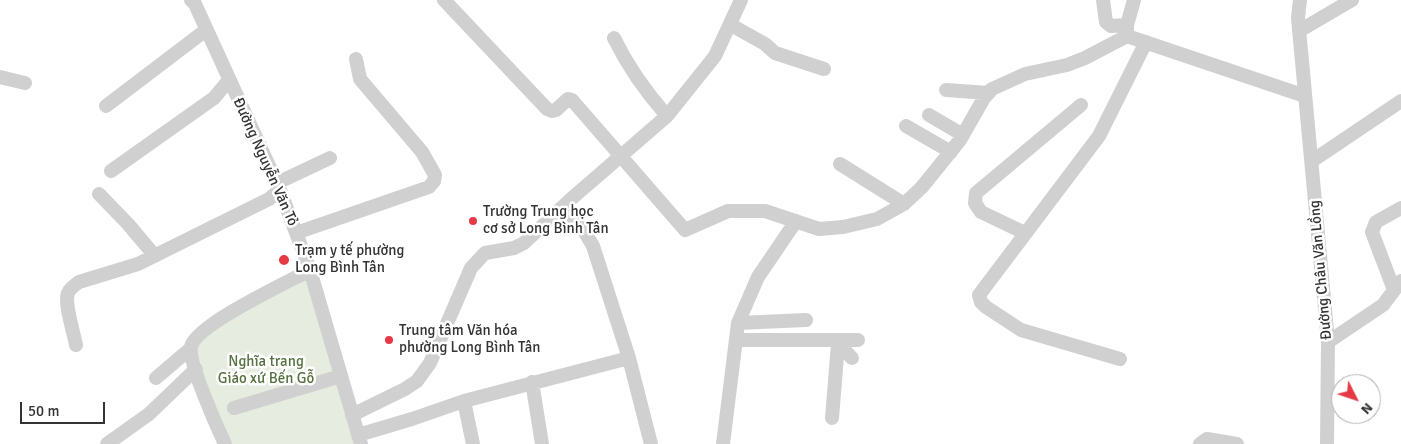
<!DOCTYPE html>
<html>
<head>
<meta charset="utf-8">
<style>
  body { margin:0 }
  #map { position:relative; width:1401px; height:444px; overflow:hidden; background:#fff; font-family:Signika,sans-serif }
  canvas { display:block }
  .north { position:absolute; left:1331px; top:374px; width:50px; height:50px; box-sizing:border-box; background:#fff; border:1px solid #adadad; border-radius:50%; rotate:131deg; font-size:14px; font-weight:700; line-height:20px; text-align:center; color:#333 }
  .north::after { content:''; display:block; margin:auto; width:18px; height:22px; background:#e63946; clip-path:polygon(50% 0,100% 100%,50% 72%,0 100%) }
  .scale { position:absolute; left:20px; top:402px; width:85px; height:22px; box-sizing:border-box; border:2px solid #333; border-top:0; padding-left:6px; font-size:15px; line-height:18px; white-space:nowrap; color:#333; -webkit-text-stroke:4px #fff; paint-order:stroke }
</style>
</head>
<body>
<div id="map">
<canvas width="1401" height="444"></canvas>
<div class="north">N</div>
<div class="scale">50 m</div>
</div>
<script>
const ctx = document.querySelector('canvas').getContext('2d');
ctx.lineJoin = 'round';
function fill(path, color) { ctx.fillStyle = color; ctx.fill(path, 'evenodd'); }
function trace(path, color, width, dash) { ctx.strokeStyle = color; ctx.lineWidth = width; ctx.lineCap = dash ? 'butt' : 'round'; ctx.setLineDash(dash || []); ctx.stroke(path); }
function label(font, color, halo, rows, align = 'center') {
  ctx.font = font + ' Signika,sans-serif'; ctx.lineWidth = 5; ctx.setLineDash([]); ctx.textBaseline = 'middle'; ctx.strokeStyle = halo; ctx.fillStyle = color; for (const [text, x, y, turn = 0] of rows) {
    ctx.save(); ctx.translate(x, y); ctx.rotate((+turn || 0) * Math.PI / 180); ctx.textAlign = isNaN(turn) ? turn : align; if (halo) ctx.strokeText(text, 0, 0); ctx.fillText(text, 0, 0); ctx.restore();
  }
}
const green = new Path2D(`
  M305,276L355,444H227L209,399L195,343L201,336Z`);
const minor = new Path2D(`
  M191,0L195,4L280,190L310,270L361,444
  M444,0L547,109L552,111L556,110L568,99L572,100L685,230L728,211H765L819,229L843,227L877,219L904,204L922,187L960,140L984,98L992,89L1025,74L1067,65L1085,58L1127,36
  M1103,0L1106,22L1111,26L1127,25V36L1305,96
  M1300,0L1298,18L1328,342L1327,444
  M731,25L765,44L775,53L824,69
  M1127,25L1134,0
  M1299,31L1352,0
  M614,38C628,67 646,92 667,116
  M0,77L25,83
  M946,90L989,93
  M106,106L206,30
  M929,115L963,135
  M906,126L951,152
  M1312,161L1401,101
  M840,164L904,204
  M111,171L214,98L229,80
  M277,183L330,158
  M99,194L128,224L155,256
  M561,208L583,229L593,246L629,358L651,444
  M296,233L429,187L434,181L435,175L422,152L360,79L356,59
  M1025,233L981,212L975,203L976,193L1081,105
  M1394,290L1372,232L1376,222L1401,208
  M738,323L806,320
  M737,340H858
  M835,340L852,358
  M1328,342L1383,305L1401,281
  M76,345C74,333 64,304 68,293C70,288 75,285 79,282L138,264L269,199L280,190
  M1120,359L1021,330L986,307L981,302L979,295L1099,136L1146,42
  M156,378L190,349
  M532,382L542,444
  M464,401L473,444
  M234,408L341,376
  M352,415L405,389L417,381L430,363L471,268L485,253L514,248L524,243L571,199L667,116L715,56L741,0
  M832,418L838,344
  M358,435L412,419L464,401L629,358
  M107,444L149,414L196,369
  M225,444C217,427 188,362 191,347C195,325 288,282 310,270
  M723,444L738,323L758,277L796,221
  M1200,444L1207,439L1237,444`);
const markers = [
  [473,221,5,"#e63946"],
  [284,260,6,"#e63946"],
  [389,340,5,"#e63946"]
];
const streetNames = [
  ["Đường Nguyễn Văn Tỏ",265,162,66],
  ["Đường Châu Văn Lồng",1321,270,-95]
];
const poiNames = [
  ["Trường Trung học",483,212],
  ["cơ sở Long Bình Tân",483,229],
  ["Trạm y tế phường",295,251],
  ["Long Bình Tân",295,268],
  ["Trung tâm Văn hóa",399,331],
  ["phường Long Bình Tân",399,348]
];
const parkNames = [
  ["Nghĩa trang",266,362],
  ["Giáo xứ Bến Gỗ",266,379]
];
fill(green, '#e6ecdf');
trace(minor, '#d0d0d0', 14);
for (const [x, y, r, color] of markers) { const dot = new Path2D(); dot.arc(x, y, r, 0, 2 * Math.PI); ctx.fillStyle = color; ctx.fill(dot); trace(dot, '#fff', 2); }
label('15px', '#333', '#fff', streetNames);
label('15px', '#333', '#fff', poiNames, 'left');
label('15px', '#56703f', '#fff', parkNames);
</script>
</body>
</html>
